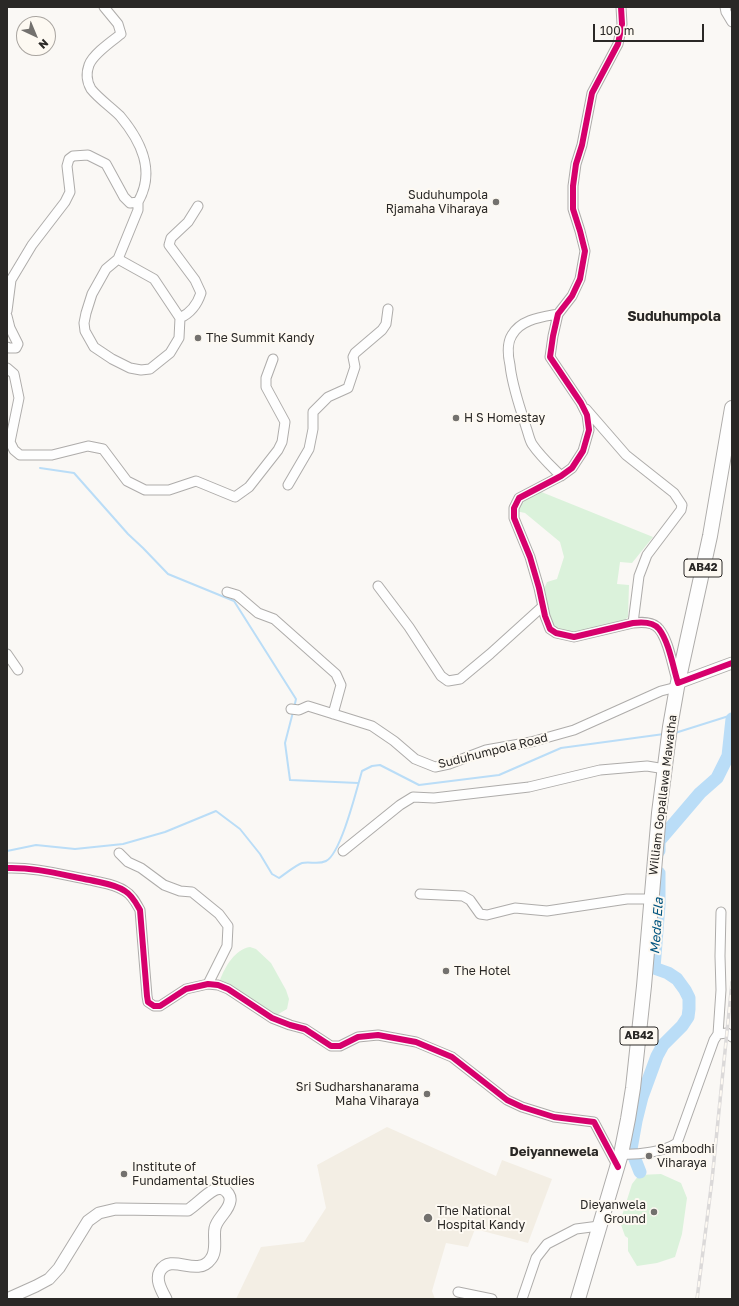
<!DOCTYPE html>
<html>
<head>
<meta charset="utf-8">
<style>
  body { margin:0 }
  #map { position:relative; width:739px; height:1306px; overflow:hidden; background:#faf8f5; font-family:"Golos Text",sans-serif }
  canvas { display:block }
  .frame { position:absolute; inset:0; border:8px solid #2a2826; pointer-events:none }
  .north { position:absolute; left:16px; top:16px; width:40px; height:40px; box-sizing:border-box; background:#fdf9f2; border:1px solid #a9a5a0; border-radius:50%; rotate:136deg; font-size:11px; font-weight:700; line-height:16px; text-align:center; color:#2a2826 }
  .north::after { content:''; display:block; margin:auto; width:14px; height:18px; background:#73716e; clip-path:polygon(50% 0,100% 100%,50% 72%,0 100%) }
  .scale { position:absolute; left:593px; top:24px; width:111px; height:18px; box-sizing:border-box; border:2px solid #2a2826; border-top:0; padding-left:5px; font-size:12px; line-height:14px; white-space:nowrap; color:#2a2826; -webkit-text-stroke:3px #fdf9f2; paint-order:stroke }
</style>
</head>
<body>
<div id="map">
<canvas width="739" height="1306"></canvas>
<div class="frame"></div>
<div class="north">N</div>
<div class="scale">100 m</div>
</div>
<script>
const ctx = document.querySelector('canvas').getContext('2d');
ctx.lineJoin = 'round';
function fill(path, color) { ctx.fillStyle = color; ctx.fill(path, 'evenodd'); }
function trace(path, color, width, dash) { ctx.strokeStyle = color; ctx.lineWidth = width; ctx.lineCap = dash ? 'butt' : 'round'; ctx.setLineDash(dash || []); ctx.stroke(path); }
function label(font, color, halo, rows, align = 'center') {
  ctx.font = font + ' "Golos Text",sans-serif'; ctx.lineWidth = 4; ctx.setLineDash([]); ctx.textBaseline = 'middle'; ctx.strokeStyle = halo; ctx.fillStyle = color; for (const [text, x, y, turn = 0] of rows) {
    ctx.save(); ctx.translate(x, y); ctx.rotate((+turn || 0) * Math.PI / 180); ctx.textAlign = isNaN(turn) ? turn : align; if (halo) ctx.strokeText(text, 0, 0); ctx.fillText(text, 0, 0); ctx.restore();
  }
}
const built = new Path2D(`
  M387,1127L496,1176L502,1160L552,1179L528,1243L475,1229L468,1247L446,1243L432,1291L435,1299H236L261,1247L304,1242L326,1208L317,1165Z`);
const green = new Path2D(`
  M539,491L653,537L632,563L620,562L617,584L629,585L628,617L624,621L567,634L549,624L543,591L547,582L557,579L564,557L560,542L525,513L516,511L525,496Z
  M250,947L256,949L271,963L286,990L289,999L287,1009L275,1016L224,985L220,980C225,967 235,949 250,947Z
  M661,1174L681,1183L687,1198L682,1234L675,1257L657,1263L637,1266L628,1251V1238L625,1236L620,1222L632,1184L639,1175Z`);
const stream = new Path2D(`
  M40,468L74,473L128,534L143,548L168,574L234,601L296,699L294,708
  M293,712L285,743L290,780L358,783
  M675,733L732,715
  M7,851L36,845L75,849L123,844L165,832L216,811L240,829L260,854L272,874L279,878C285,874 296,865 302,863C310,861 318,865 326,861C341,854 357,788 362,771L372,766L380,765L419,785L499,775L561,748L664,734`);
const river = new Path2D(`
  M659,851V841L700,793L717,778L728,756L732,719
  M640,1172L631,1149L636,1121L642,1097L657,1056L663,1045L682,1026L688,1017L689,1009V998L685,990L677,979L668,973L654,968L659,905V873`);
const minor = new Path2D(`
  M621,7L622,24L618,44L592,93L582,145L576,164L573,186V209L580,231L585,251L580,279L572,296L558,314L553,336L550,357L581,403L587,415L589,430L583,451L572,468L561,476L519,498L514,508V518L530,557L539,588L545,616L550,629L556,633L574,637L633,623C641,622 653,621 659,629C669,641 672,665 677,680
  M725,7L726,12L732,22
  M138,202V210L118,259L154,279L180,318C191,313 197,305 201,293L195,280L169,245L171,238L188,222L198,206
  M118,259L106,269L92,294L86,313L84,323L85,331L94,347L112,359L130,368L141,370L150,369L170,353L179,338L180,318
  M7,311L11,280L32,245L65,202L70,192L67,166L69,159L73,156L88,155L106,164L124,197L130,203L138,202C156,171 141,141 120,116C111,107 99,99 91,89C87,82 86,73 89,65C93,54 112,41 121,34L118,24L104,7
  M558,314C542,317 521,319 512,335C507,343 508,356 510,365C512,386 520,407 526,427C528,432 529,439 532,444C540,456 551,466 561,476
  M7,316L10,328L18,344L16,348H9L7,347
  M7,368L14,374L19,398L10,442L14,450L20,455H52L88,446L103,449L127,481L145,490H169L196,481L235,497L249,487L278,450L282,442L285,422L266,387V378L273,359
  M586,409L626,455L674,493L682,505L681,510L647,555L639,576L633,623
  M288,485L309,449L313,429V412L328,397L348,388L355,367L353,357L355,353L382,330L386,324L388,309
  M378,586L409,627L441,676L448,681L460,679L490,654L543,606
  M227,592L237,595L258,613L274,619L336,674L341,685L333,714
  M7,654L18,670
  M291,709L299,710L308,706L372,726L394,741L415,759L435,767L449,764L486,750L531,742L574,730L661,691L677,687
  M343,851L400,805L413,797L434,798L529,787L600,770L647,766L665,769
  M119,853L128,862L141,868L164,885L180,891L192,892L219,914L228,926L227,946L208,984
  M7,868C34,867 63,875 90,880C102,883 115,884 125,891C132,895 136,903 140,910L147,996L148,1002L154,1006H160L186,989L208,984L218,985L228,989L272,1018L290,1025L305,1029L331,1046H340L358,1037L378,1035L416,1042L452,1057L507,1100L522,1107L554,1117L594,1122L618,1167
  M420,894L463,896L470,900L480,914L487,915L515,908L547,911L627,899H652
  M718,1034L721,990L720,956L721,912
  M621,1154C637,1155 664,1152 677,1143L714,1040L718,1034L727,1033L732,1037
  M458,1292L492,1299
  M522,1299L536,1258L547,1244L576,1229L599,1226`);
const tertiary = new Path2D(`
  M678,683L732,663
  M7,1299L36,1286L49,1279L59,1268L88,1221L99,1213L116,1209L188,1210C197,1204 205,1195 214,1190C217,1188 219,1188 223,1189C227,1191 231,1196 230,1201C229,1211 217,1218 215,1228C213,1238 218,1252 210,1260C208,1263 203,1266 200,1266C187,1269 169,1256 160,1271C155,1280 162,1291 166,1299`);
const primary = new Path2D(`
  M578,1299L621,1154L628,1119L633,1088L644,986L659,813L670,727L677,687L710,536L732,408`);
const rail = new Path2D(`
  M697,1299L712,1180L732,982`);
const cycleway = new Path2D(`
  M621,7L622,24L618,44L592,93L582,145L576,164L573,186V209L580,231L585,251L580,279L572,296L558,314L553,336L550,357L581,403L587,415L589,430L583,451L572,468L561,476L519,498L514,508V518L530,557L539,588L545,616L550,629L556,633L574,637L633,623C641,622 653,621 659,629C669,642 673,667 678,683L732,663
  M7,868C34,867 63,875 90,880C102,883 115,884 125,891C132,895 136,903 140,910L147,996L148,1002L154,1006H160L186,989L208,984L218,985L228,989L272,1018L290,1025L305,1029L331,1046H340L358,1037L378,1035L416,1042L452,1057L507,1100L522,1107L554,1117L594,1122L618,1167`);
const markers = [
  [496,202,4,"#73716e"],
  [198,338,4,"#73716e"],
  [456,418,4,"#73716e"],
  [446,971,4,"#73716e"],
  [427,1094,4,"#73716e"],
  [649,1156,4,"#73716e"],
  [124,1174,4,"#73716e"],
  [654,1212,4,"#73716e"],
  [428,1218,5,"#73716e"]
];
const shields = [
  [703,568,38],
  [639,1036,38]
];
const shieldNames = [
  ["AB42",703,568],
  ["AB42",639,1036]
];
const poiNames = [
  ["Suduhumpola",488,195,"right"],
  ["Rjamaha Viharaya",488,209,"right"],
  ["The Summit Kandy",206,338],
  ["H S Homestay",464,418],
  ["The Hotel",454,971],
  ["Sri Sudharshanarama",419,1087,"right"],
  ["Maha Viharaya",419,1101,"right"],
  ["Sambodhi",657,1149],
  ["Viharaya",657,1163],
  ["Institute of",132,1167],
  ["Fundamental Studies",132,1181],
  ["Dieyanwela",646,1205,"right"],
  ["Ground",646,1219,"right"],
  ["The National",437,1211],
  ["Hospital Kandy",437,1225]
];
const streetNames = [
  ["Suduhumpola Road",493,751,-14],
  ["William Gopallawa Mawatha",663,795,-83]
];
const waterNames = [
  ["Meda Ela",657,926,-86]
];
const neighbourhoodNames = [
  ["Deiyannewela",554,1152]
];
const quarterNames = [
  ["Suduhumpola",674,317]
];
fill(built, '#f3eee4');
fill(green, '#dbf2db');
trace(stream, '#baddf7', 2);
trace(river, '#baddf7', 13);
trace(minor, '#aeacaa', 11);
trace(tertiary, '#aeacaa', 13);
trace(primary, '#aeacaa', 16);
trace(minor, '#fefefe', 9);
trace(tertiary, '#fefefe', 11);
trace(primary, '#fefefe', 14);
trace(rail, '#dbd9d9', 3.5);
trace(rail, '#fdf9f2', 2, [6]);
trace(cycleway, '#d6006c', 6);
for (const [x, y, r, color] of markers) { const dot = new Path2D(); dot.arc(x, y, r, 0, 2 * Math.PI); ctx.fillStyle = color; ctx.fill(dot); trace(dot, '#fdf9f2', 1.5); }
for (const [x, y, w] of shields) { const box = new Path2D(); box.roundRect(x - w / 2, y - 9, w, 18, 3); ctx.fillStyle = '#fdf9f2'; ctx.fill(box); trace(box, '#2a2826', 1); }
label('bold 11px', '#2a2826', null, shieldNames);
label('12px', '#2a2826', '#fdf9f2', poiNames, 'left');
label('12px', '#2a2826', '#fdf9f2', streetNames);
label('italic 13px', '#025580', '#fdf9f2', waterNames);
label('bold 13px', '#2a2826', '#fdf9f2', neighbourhoodNames);
label('bold 14px', '#2a2826', '#fdf9f2', quarterNames);
</script>
</body>
</html>
